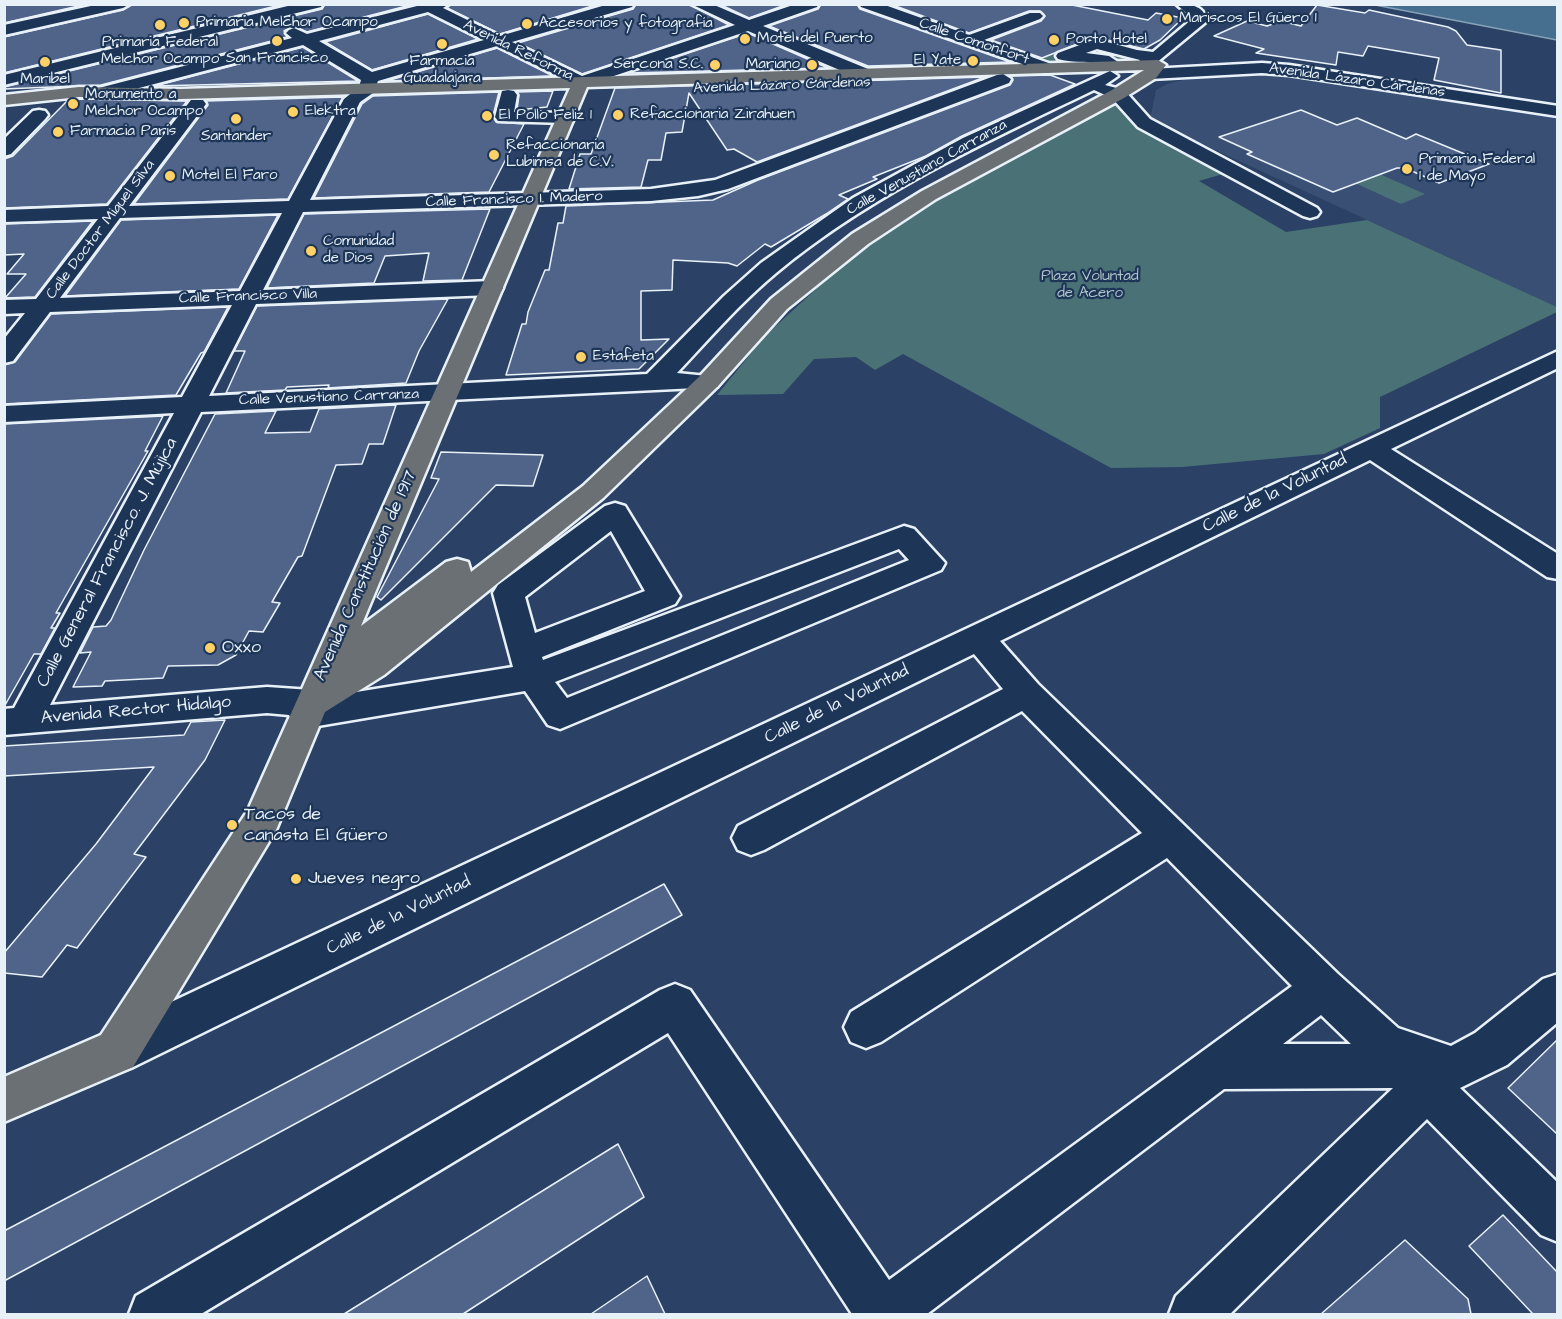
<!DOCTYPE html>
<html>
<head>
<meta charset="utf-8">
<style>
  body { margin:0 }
  #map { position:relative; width:1562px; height:1319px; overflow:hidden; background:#2b4266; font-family:"Architects Daughter",sans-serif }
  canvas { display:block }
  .frame { position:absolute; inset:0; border:6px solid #e8f1f8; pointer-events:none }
</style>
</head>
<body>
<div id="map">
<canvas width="1562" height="1319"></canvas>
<div class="frame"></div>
</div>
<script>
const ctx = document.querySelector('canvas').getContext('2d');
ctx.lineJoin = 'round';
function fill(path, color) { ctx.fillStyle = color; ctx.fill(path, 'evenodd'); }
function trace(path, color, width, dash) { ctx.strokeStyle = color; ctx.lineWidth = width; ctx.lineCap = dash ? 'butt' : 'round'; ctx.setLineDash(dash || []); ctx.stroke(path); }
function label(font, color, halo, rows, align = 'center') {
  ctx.font = font + ' "Architects Daughter",sans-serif'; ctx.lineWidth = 4.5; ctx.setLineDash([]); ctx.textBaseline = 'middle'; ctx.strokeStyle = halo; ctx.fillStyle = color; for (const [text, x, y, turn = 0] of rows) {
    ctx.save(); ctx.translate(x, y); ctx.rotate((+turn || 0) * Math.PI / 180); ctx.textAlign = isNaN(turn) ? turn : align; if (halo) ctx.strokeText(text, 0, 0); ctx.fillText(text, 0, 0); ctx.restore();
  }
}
const built = new Path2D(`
  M1242,73H1290L1557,116V307L1150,120L1156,90L1167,84L1191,78Z`);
const green = new Path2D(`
  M1034,18L1132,43L1125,47L1136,55L1124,61L1051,63L978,38Z
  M343,93L347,94L116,103L119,96L138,99Z
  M1117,99L1134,122L1223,174L1199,181L1286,232L1367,220L1557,307V312L1380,397V428L1324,454L1182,467L1111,468L903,354L875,370L856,357L814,359L783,394L717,395L766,335L837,270L917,210Z
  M1368,169L1425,194L1401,204L1344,178Z`);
const water = new Path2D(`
  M1375,5H1557V40Z`);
const building = new Path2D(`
  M4,4H87L4,23Z
  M132,4H284L4,73V37L123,10Z
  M325,4H414L307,32L293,26L284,31L287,37L101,85L4,89V87L322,9Z
  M451,4H599L500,34L447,8Z
  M636,4H689L729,25L582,74L518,43L633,9Z
  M719,4H788L749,18Z
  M821,4H857L860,9L1010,62L868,66L769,26L818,9Z
  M890,4H1067L1148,20L1156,13L1183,18L1160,40L1144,49L1095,37L1042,58L991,40L1041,21L1045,16L1040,11H1029L969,33Z
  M1317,5L1365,13L1369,10L1448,27L1456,31L1467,45L1501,50V93L1434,80L1439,58L1368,46L1363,56L1338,52L1336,65L1256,53L1264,49L1214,36L1247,21L1267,26L1281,21L1301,26Z
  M428,14L478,39L372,70L325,42Z
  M748,33L828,68L628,73Z
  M303,47L358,81L155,86Z
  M497,48L553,76L387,81Z
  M1050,75L1075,84L962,136L926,156L873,177L877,179L839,195L848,199L826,214L771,247L765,244L737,266L728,263L673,260L672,290L641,291V340L669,339L639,369L506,375L522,324H526L528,312L545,270H549L558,223H563L566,206L713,200L758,180L1010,85L1013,80L1011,76Z
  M985,77L757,162L734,149L727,150L689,93L682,132L666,133L661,160H648L641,187L569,189L580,154H591L615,88Z
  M553,91L547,107L517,110L519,95L517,92Z
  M499,92L493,116L496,122L524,124L489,192L314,198L362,104L373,96Z
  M343,97L288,199L134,204L208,105L206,101Z
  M79,99L187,101L107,204L4,208V159L13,156L68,100Z
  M1301,110L1337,125L1357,118L1406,139L1416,134L1489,164L1439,183L1405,168H1397L1333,192L1247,154L1252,152L1219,137Z
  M490,209L462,280L423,281L429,253L385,256L374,283L267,288L304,214Z
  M278,215L239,289L65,296L121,220Z
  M93,221L35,297L5,298L26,274H7L24,254L4,255V224Z
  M448,299L419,351L406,383L328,388L329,385L287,387L285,390L226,393L245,351H234L257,306Z
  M228,307L204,352L201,353L176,395L4,404V365L15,362L51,314Z
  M396,405L383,444H369L362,464L336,465L302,556L298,557L272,602L280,603L263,632L249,631L236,655L218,665L168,666L163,678L105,681L102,686L73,687L91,652L80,653L93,627L106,626L111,620L144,550L215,414L276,411L265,433L310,432L319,409Z
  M163,416L145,451H148L56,613H60L51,628H55L41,654H34L4,707V424Z
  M441,452L543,455L533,486L496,485L381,600L377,597L439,479L431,478Z
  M225,720L205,760L134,854L146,857L77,948L67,945L42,977L4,973V953L96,844L154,767L4,776V746L184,735L191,722Z
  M664,884L682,915L4,1281V1231Z
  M1557,1040V1134L1508,1088Z
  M618,1144L644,1197L463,1314H344Z
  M1503,1215L1557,1272V1314H1533L1469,1246Z
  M1405,1240L1468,1299L1471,1314H1321Z
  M647,1276L665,1314H591Z`);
const minor = new Path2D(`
  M100,4H130L123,8L4,35V25Z
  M296,4H323L321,7L4,85V75Z
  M416,4H449L443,8L500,36L609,4H634L632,7L512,42L582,76L735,25L691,4H712L749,20L796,4H819L817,7L763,26L868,69L870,73L862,78L856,77L748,31L581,87L497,46L378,81L373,93L360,102L310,200L651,189L715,180L997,75L1003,74L1011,79L1009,83L728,189L698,196L651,201L303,212L263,290L492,281L500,283L503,288L500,293L492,295L256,304L209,396L647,374L724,296L761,263L853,198L963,138L1110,71L1118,76L1105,85L1124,90L1150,119L1317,208L1320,212L1317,216L1310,218L1303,216L1138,127L1112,98L1094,90C984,143 871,194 776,273C740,303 709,339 677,373L717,377L721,382L717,387L201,412L50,705L267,687L311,690L323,694L325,697L513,667L493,593L498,585L605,506L615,503L625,506L680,596L675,604L542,657L543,660L904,526L914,529L945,563L941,570L560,729L548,725L525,691L306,728L294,724L289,715L267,713L4,735V709L14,708L174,413L4,422V406L182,397L232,305L50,312L13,361L4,363V339L25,313L4,314V300L36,299L98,219L4,222V210L108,206L191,100H203L206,104L129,206L289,201L344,99L359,87L361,80L303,45L101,98L95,97L92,93L95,89L292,38L286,33L289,30L294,28L307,34L417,6ZM428,12L484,40L372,72L319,41ZM282,213L240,291L60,298L120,218ZM611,531L645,591L535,633L525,597ZM899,549L909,560L567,698L555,682Z
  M859,4H882L969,35L1030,13H1040L1043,16L1040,19L984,40L1054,65L1056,68L1048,73L1042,71L861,7Z
  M1176,4C1190,4 1204,5 1207,21L1150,68H1138L1136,65L1140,60L1097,49L1086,53L1109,56L1124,66L1122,69C1111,72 1108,65 1098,63C1085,61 1072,63 1058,59L1056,56L1058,53L1096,39L1137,50L1153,52L1191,20V17Z
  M1262,63L1289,65L1558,106V116L1289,75L1262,73L1150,79L1142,74L1150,69Z
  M508,90L514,91L517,95L514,112L566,113L572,114L575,118L572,122L566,123L498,121L495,117L502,91Z
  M39,110L45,111L48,115L45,119L11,154L4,156V139L33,111Z
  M1558,351V368L1391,449L1558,554V579L1547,577L1370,460L1000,641L1038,684L1338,974L1398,1028L1451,1046L1475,1033L1543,979L1558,974V1022L1507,1065L1460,1088L1558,1183V1242L1541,1235L1427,1119L1230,1314H1169L1176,1296L1393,1088L1224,1089L927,1314H852L668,1033L201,1314H129L136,1296L660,990L675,984L690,990L889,1280L1292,986L1167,858L881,1042L866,1048L851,1042L844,1027L851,1012L1142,833L1022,711L764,850L751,855L738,850L732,838L738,826L1003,689L974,654L133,1067L117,1073L101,1067L95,1051L101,1035ZM1321,1015L1351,1044H1283Z`);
const major = new Path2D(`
  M1158,60L1166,65L1156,78L1124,98L936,199L868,244L787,309L717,387L603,498L384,675L325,712L276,830L133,1067L4,1122V1077L101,1035L248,810L570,88L181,99L79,97L4,105V95L79,87L181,89ZM1144,70L1112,90L922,191L852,234L771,299L699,377L583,486L471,572L468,562L457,559L446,562L361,626L587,87Z`);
const markers = [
  [1167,19,6,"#ffd166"],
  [184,23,6,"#ffd166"],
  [527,24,6,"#ffd166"],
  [160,25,6,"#ffd166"],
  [745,39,6,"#ffd166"],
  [1054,40,6,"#ffd166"],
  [277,41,6,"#ffd166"],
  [442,44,6,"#ffd166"],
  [973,61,6,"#ffd166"],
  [45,62,6,"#ffd166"],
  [715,65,6,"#ffd166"],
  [812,65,6,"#ffd166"],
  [73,104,6,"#ffd166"],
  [293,112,6,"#ffd166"],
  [618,115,6,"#ffd166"],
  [487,116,6,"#ffd166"],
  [236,119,6,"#ffd166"],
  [58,132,6,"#ffd166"],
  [494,155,6,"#ffd166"],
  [1407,169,6,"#ffd166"],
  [170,176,6,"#ffd166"],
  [311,251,6,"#ffd166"],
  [581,357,6,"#ffd166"],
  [210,648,6,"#ffd166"],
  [232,825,6,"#ffd166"],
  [296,879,6,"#ffd166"]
];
const farPoinames = [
  ["Mariscos El Güero 1",1179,19],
  ["Primaria Melchor Ocampo",196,23],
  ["Accesorios y fotografía",539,24],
  ["Motel del Puerto",757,39],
  ["Porto Hotel",1066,40],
  ["Primaria Federal",160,43,"center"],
  ["Melchor Ocampo",160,60,"center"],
  ["San Francisco",277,59,"center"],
  ["El Yate",961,61,"right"],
  ["Farmacia",442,62,"center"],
  ["Guadalajara",442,79,"center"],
  ["Sercona S.C.",703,65,"right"],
  ["Mariano",800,65,"right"],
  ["Maribel",45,80,"center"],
  ["Monumento a",85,95],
  ["Melchor Ocampo",85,112],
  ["Elektra",305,112],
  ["Refaccionaria Zirahuen",630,115],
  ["El Pollo Feliz 1",499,116],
  ["Farmacia Paris",70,132],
  ["Santander",236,137,"center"],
  ["Refaccionaria",506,146],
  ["Lubimsa de C.V.",506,163],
  ["Primaria Federal",1419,160],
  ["1 de Mayo",1419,177],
  ["Motel El Faro",182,176],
  ["Comunidad",323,242],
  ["de Dios",323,259],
  ["Estafeta",593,357]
];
const farStreetnames = [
  ["Calle Comonfort",974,42,19],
  ["Avenida Reforma",518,51,26],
  ["Avenida Lázaro Cárdenas",1357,81,8],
  ["Avenida Lázaro Cárdenas",782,86,-2],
  ["Calle Venustiano Carranza",927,168,-29],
  ["Calle Francisco I. Madero",514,200,-2],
  ["Calle Doctor Miguel Silva",101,230,-53],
  ["Calle Francisco Villa",248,297,-2],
  ["Calle Venustiano Carranza",329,398,-2]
];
const farParknames = [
  ["Plaza Voluntad",1090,277],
  ["de Acero",1090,294]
];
const streetNames = [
  ["Calle de la Voluntad",1275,494,-26],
  ["Calle General Francisco. J. Mújica",108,563,-62],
  ["Avenida Constitución de 1917",366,576,-66],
  ["Calle de la Voluntad",837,705,-26],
  ["Avenida Rector Hidalgo",136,711,-5],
  ["Calle de la Voluntad",399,916,-26]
];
const poiNames = [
  ["Oxxo",222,648],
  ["Tacos de",244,815],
  ["canasta El Güero",244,836],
  ["Jueves negro",308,879]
];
fill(built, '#3a4f74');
fill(green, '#4a7276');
fill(water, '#466e8e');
trace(water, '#87a2b8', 1.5);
fill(building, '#50648a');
trace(building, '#e8f1f8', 1.5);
trace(minor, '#e8f1f8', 5);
trace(major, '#e8f1f8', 5);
fill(minor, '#1d3557');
fill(major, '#6a7074');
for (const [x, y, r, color] of markers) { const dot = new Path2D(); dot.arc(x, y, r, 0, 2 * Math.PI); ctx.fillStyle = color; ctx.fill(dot); trace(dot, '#1d3557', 2); }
label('15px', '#e8f1f8', '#1d3557', farPoinames, 'left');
label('15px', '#e8f1f8', '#1d3557', farStreetnames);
label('15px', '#b1c5ca', '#1d3557', farParknames);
label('18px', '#e8f1f8', '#1d3557', streetNames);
label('18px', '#e8f1f8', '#1d3557', poiNames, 'left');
</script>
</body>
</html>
